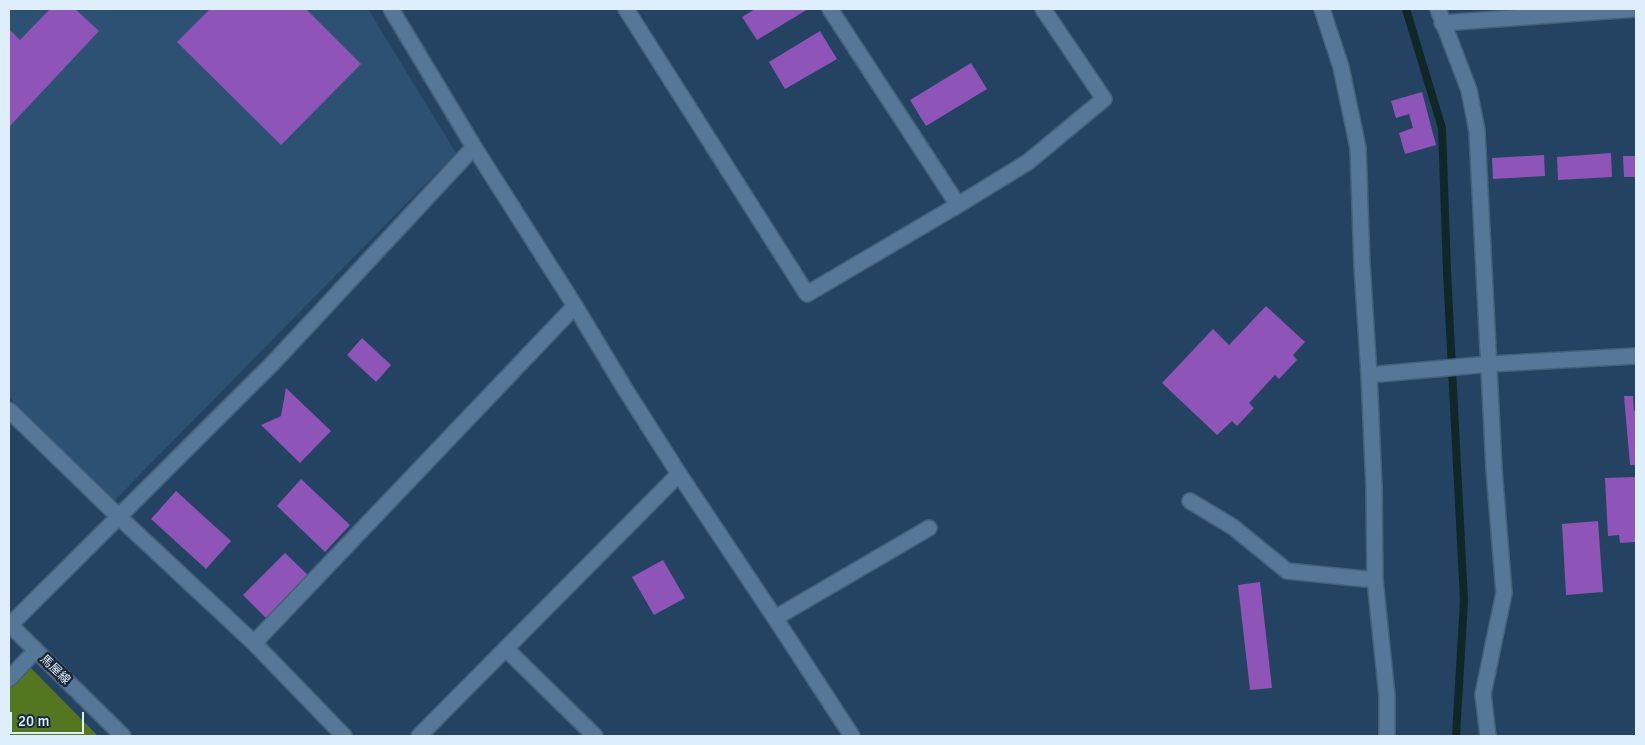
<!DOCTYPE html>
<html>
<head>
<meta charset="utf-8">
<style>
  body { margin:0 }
  #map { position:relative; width:1645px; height:745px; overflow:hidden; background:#244362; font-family:Signika,sans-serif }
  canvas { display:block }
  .frame { position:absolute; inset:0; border:10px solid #dfeefd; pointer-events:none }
  .scale { position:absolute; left:10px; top:712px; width:74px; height:22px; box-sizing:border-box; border:2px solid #dfeefd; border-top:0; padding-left:6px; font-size:15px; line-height:18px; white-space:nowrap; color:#dfeefd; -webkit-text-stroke:4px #1b2937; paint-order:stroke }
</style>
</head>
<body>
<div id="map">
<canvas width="1645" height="745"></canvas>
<div class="frame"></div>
<div class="scale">20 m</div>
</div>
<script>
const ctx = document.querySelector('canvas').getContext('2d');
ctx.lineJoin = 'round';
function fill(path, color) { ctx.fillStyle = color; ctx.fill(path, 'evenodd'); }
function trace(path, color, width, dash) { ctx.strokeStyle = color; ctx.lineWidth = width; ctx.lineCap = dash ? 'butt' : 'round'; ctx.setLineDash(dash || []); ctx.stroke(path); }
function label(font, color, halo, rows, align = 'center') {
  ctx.font = font + ' Signika,"Noto Sans JP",sans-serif'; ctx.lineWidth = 5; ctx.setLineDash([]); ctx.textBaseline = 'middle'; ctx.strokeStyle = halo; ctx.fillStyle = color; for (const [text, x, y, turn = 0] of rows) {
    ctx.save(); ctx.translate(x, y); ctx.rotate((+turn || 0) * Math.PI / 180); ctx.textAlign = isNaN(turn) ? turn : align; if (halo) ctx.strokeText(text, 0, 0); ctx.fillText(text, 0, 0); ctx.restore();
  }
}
const built = new Path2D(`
  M9,9H368L456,153L113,502L9,397Z`);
const green = new Path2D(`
  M29,666L98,736H9V687Z`);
const stream = new Path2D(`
  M1406,9L1442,128L1447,272L1464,600L1456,736`);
const building = new Path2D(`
  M50,9H75L99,31L9,127V29L20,40Z
  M210,9H306L361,64L281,145L177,42Z
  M755,9H808L757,40L742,17Z
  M820,31L837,59L785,89L769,62Z
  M971,63L987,89L926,126L910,100Z
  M1422,92L1436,145L1405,154L1399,133L1413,128L1409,114L1396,118L1391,101Z
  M1611,153L1612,177L1558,180L1557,157Z
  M1544,155L1545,176L1493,179L1492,158Z
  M1623,156H1636V177H1624Z
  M1266,306L1305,342L1293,355L1297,360L1279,379L1275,375L1249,403L1254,408L1237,426L1232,421L1217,435L1162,383L1213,329L1229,345Z
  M362,338L391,365L376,382L347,355Z
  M286,388L331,431L300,463L261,425L281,416Z
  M1624,396H1633L1634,411L1636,410V465H1630Z
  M1636,477V542L1620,543L1619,535L1608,536L1605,478Z
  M301,479L350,525L325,552L277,506Z
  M176,491L231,541L206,569L151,519Z
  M1598,521L1603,592L1566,595L1562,524Z
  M285,553L310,577L267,619L243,595Z
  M663,560L685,598L654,615L632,577Z
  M1260,582L1272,688L1250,690L1238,585Z`);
const street = new Path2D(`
  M626,9L807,294L958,205L1028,162L1104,99L1043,9
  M830,9L958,205
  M1322,9L1341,67L1358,148L1362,265L1369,375L1374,487L1375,580L1387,696V736
  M1438,9L1469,90L1477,131L1494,469L1504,593L1483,694L1488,736
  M1442,23L1636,9
  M1369,375L1490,364L1636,356
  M9,410L118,516L254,643L344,736
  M1190,501L1233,527L1287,571L1375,580
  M775,618L929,528
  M10,625L273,363L474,147
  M254,643L575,306
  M506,649L595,736
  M9,679L35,651
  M419,736L679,474`);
const secondary = new Path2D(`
  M391,9L474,147L575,306L625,389L679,474L775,618L852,736
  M9,624L123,736`);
const streetNames = [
  ["馬屋線",55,670,44]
];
fill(built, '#2c5173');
fill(green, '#537721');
trace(stream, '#0f2827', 8);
fill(building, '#8f54b8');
trace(street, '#456079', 18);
trace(secondary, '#456079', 18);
trace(street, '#567798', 15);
trace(secondary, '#567798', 15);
label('12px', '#dfeefd', '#1b2937', streetNames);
</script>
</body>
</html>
